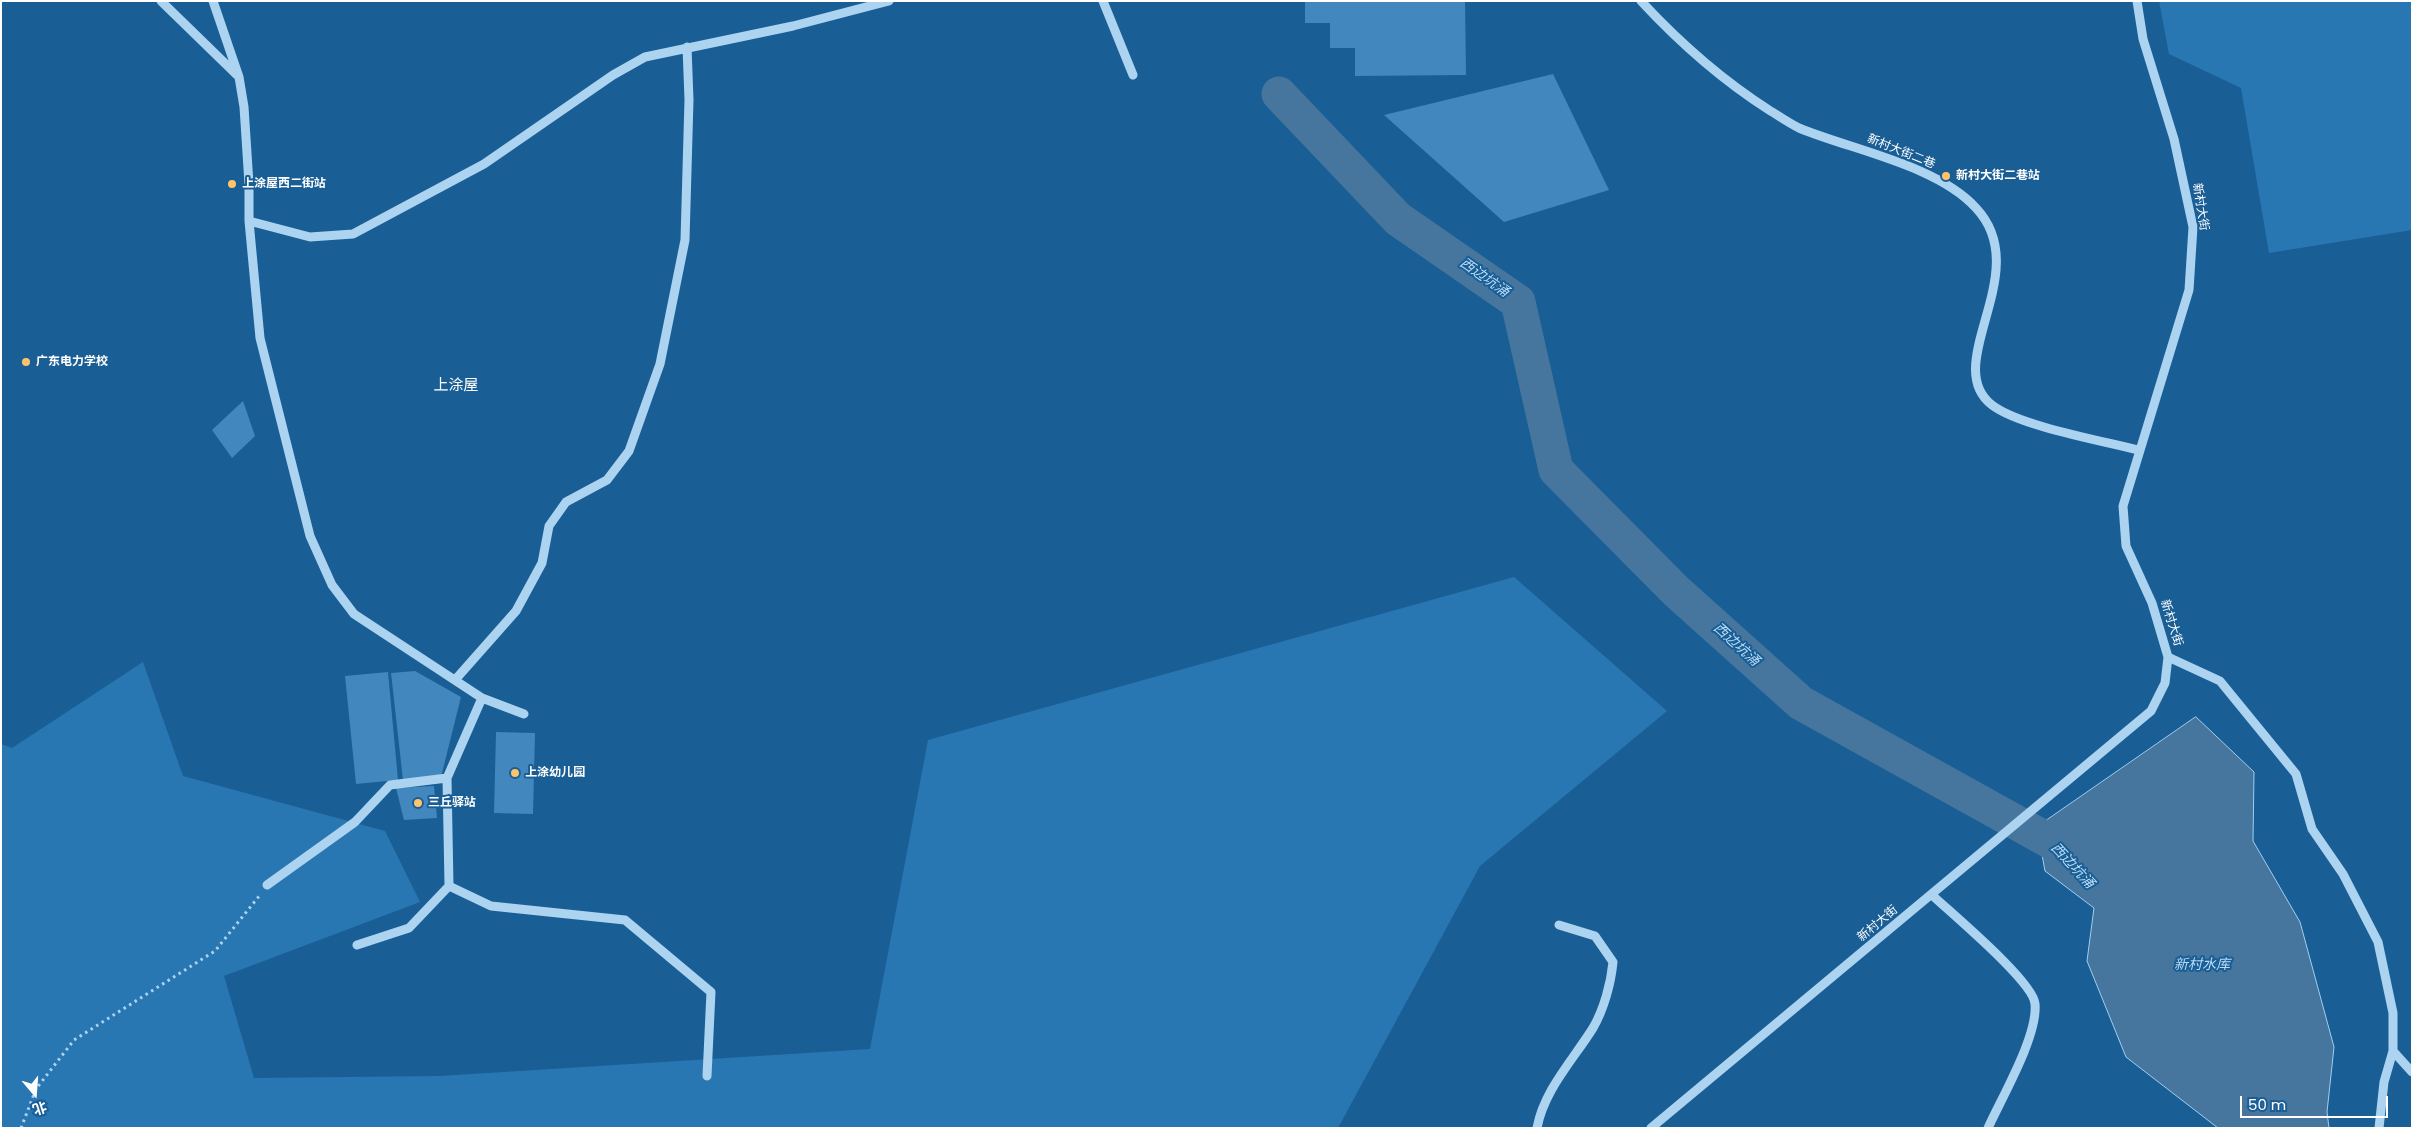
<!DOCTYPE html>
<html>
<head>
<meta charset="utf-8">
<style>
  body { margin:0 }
  #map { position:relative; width:2413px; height:1129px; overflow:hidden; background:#1a5e96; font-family:Poppins,"Noto Sans SC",sans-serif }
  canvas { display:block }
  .frame { position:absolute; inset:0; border:2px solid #fff; pointer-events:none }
  .north { position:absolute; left:10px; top:1069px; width:50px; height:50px; -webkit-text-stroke:4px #1a5e96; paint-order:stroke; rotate:162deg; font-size:14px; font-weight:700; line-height:20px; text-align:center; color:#fff }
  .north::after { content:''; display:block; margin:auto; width:18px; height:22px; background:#fff; clip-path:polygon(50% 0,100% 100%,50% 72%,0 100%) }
  .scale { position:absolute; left:2240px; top:1096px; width:148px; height:22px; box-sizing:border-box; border:2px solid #fff; border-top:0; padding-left:6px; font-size:15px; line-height:18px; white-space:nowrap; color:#fff; -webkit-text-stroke:4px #1a5e96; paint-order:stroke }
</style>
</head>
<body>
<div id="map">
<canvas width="2413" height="1129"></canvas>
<div class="frame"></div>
<div class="north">北</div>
<div class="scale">50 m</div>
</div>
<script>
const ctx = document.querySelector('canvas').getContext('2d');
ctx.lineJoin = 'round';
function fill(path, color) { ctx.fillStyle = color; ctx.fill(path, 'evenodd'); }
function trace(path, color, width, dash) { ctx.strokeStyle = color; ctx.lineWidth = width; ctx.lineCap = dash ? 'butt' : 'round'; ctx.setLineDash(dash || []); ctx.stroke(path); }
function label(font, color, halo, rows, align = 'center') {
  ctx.font = font + ' Poppins,"Noto Sans SC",sans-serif'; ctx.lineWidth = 4; ctx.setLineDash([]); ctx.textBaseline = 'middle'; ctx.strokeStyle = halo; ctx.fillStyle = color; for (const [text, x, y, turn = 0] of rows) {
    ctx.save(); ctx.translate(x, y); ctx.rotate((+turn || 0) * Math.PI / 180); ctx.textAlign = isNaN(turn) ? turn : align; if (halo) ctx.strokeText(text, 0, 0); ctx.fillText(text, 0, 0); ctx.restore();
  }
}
const green = new Path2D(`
  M2159,1H2412V230L2269,253L2241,88L2169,54Z
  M1514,577L1667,711L1480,866L1338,1128H1V744L12,748L143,662L183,776L385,831L420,902L224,976L254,1078L440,1076L870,1049L928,740Z`);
const water = new Path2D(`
  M2196,717L2254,772L2253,841L2300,922L2334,1047L2327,1112L2329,1128H2218L2126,1057L2087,961L2094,908L2045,871L2037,827Z`);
const river = new Path2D(`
  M1279,94L1398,219L1518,302L1556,470L1676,591L1801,703L2055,844L2073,866`);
const building = new Path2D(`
  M1305,1H1465L1466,75L1355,76V48H1330V23H1305Z
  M1553,74L1609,190L1504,222L1384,115Z
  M243,401L255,436L232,458L212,430Z
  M415,671L461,697L441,777L403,780L391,673Z
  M388,672L398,780L356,784L345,676Z
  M496,732L535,733L533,814L494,813Z
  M434,786L437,818L404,820L396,788Z`);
const path = new Path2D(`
  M21,1128L36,1089L74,1040L215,951L260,895`);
const minor = new Path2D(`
  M161,1L237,75
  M213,1L239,77L244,107L249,184V221L260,338L310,536L332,585L354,614L482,698L524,714
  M1103,1L1133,75
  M1641,1C1679,42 1722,80 1769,110C1779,116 1789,123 1799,128C1852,150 1937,165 1976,208C2036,272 1939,364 1992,405C2019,426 2103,441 2138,450
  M249,221L310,237L353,234L484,164L613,75L645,57L793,26L889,1
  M2168,657L2220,681L2296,774L2312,829L2343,874L2378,942L2393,1013V1051L2384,1082L2379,1128
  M455,680L516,611L542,563L549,526L566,502L607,480L629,451L660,364L685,240L689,100L687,47
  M267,885L355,822L390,785L447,778L482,698
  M449,886L491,906L625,920L711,992L707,1076
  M1932,895C1951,913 2034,982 2035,1004C2038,1036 2002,1097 1988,1128
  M357,945L409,928L449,886L447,778
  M2393,1051L2412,1072
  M1537,1128C1544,1090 1573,1060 1593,1028C1604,1009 1611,983 1613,962L1595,936L1559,925
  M1651,1128L2151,711L2165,683L2168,657L2152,603L2126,546L2123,506L2189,290L2193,227L2174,139L2143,39L2137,1`);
const markers = [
  [1946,176,5,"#ffc36b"],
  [232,184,5,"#ffc36b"],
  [26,362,5,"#ffc36b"],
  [515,773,5,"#ffc36b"],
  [418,803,5,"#ffc36b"]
];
const streetNames = [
  ["新村大街二巷",1901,152,22],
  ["新村大街",2200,207,81],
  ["新村大街",2171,623,73],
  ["新村大街",1878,924,-40]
];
const poiNames = [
  ["新村大街二巷站",1956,176],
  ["上涂屋西二街站",242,184],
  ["广东电力学校",36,362],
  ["上涂幼儿园",525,773],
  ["三丘驿站",428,803]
];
const waterNames = [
  ["西边坑涌",1484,278,35],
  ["西边坑涌",1736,645,42],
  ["西边坑涌",2072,866,47],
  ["新村水库",2202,965]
];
const quarterNames = [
  ["上涂屋",456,386]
];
fill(green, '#2977b2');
fill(water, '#46769d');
trace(water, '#9fcff2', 1);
trace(river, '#46769d', 35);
fill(building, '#4287bd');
trace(path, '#acd3f0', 3, [2.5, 4]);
trace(minor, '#acd3f0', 9);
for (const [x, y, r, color] of markers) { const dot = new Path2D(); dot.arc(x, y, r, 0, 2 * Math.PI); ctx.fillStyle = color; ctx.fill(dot); trace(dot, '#1a5e96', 2); }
label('12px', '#fff', '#1a5e96', streetNames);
label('bold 12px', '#fff', '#1a5e96', poiNames, 'left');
label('italic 14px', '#b8dcf7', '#1a5e96', waterNames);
label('15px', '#fff', '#1a5e96', quarterNames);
</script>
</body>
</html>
